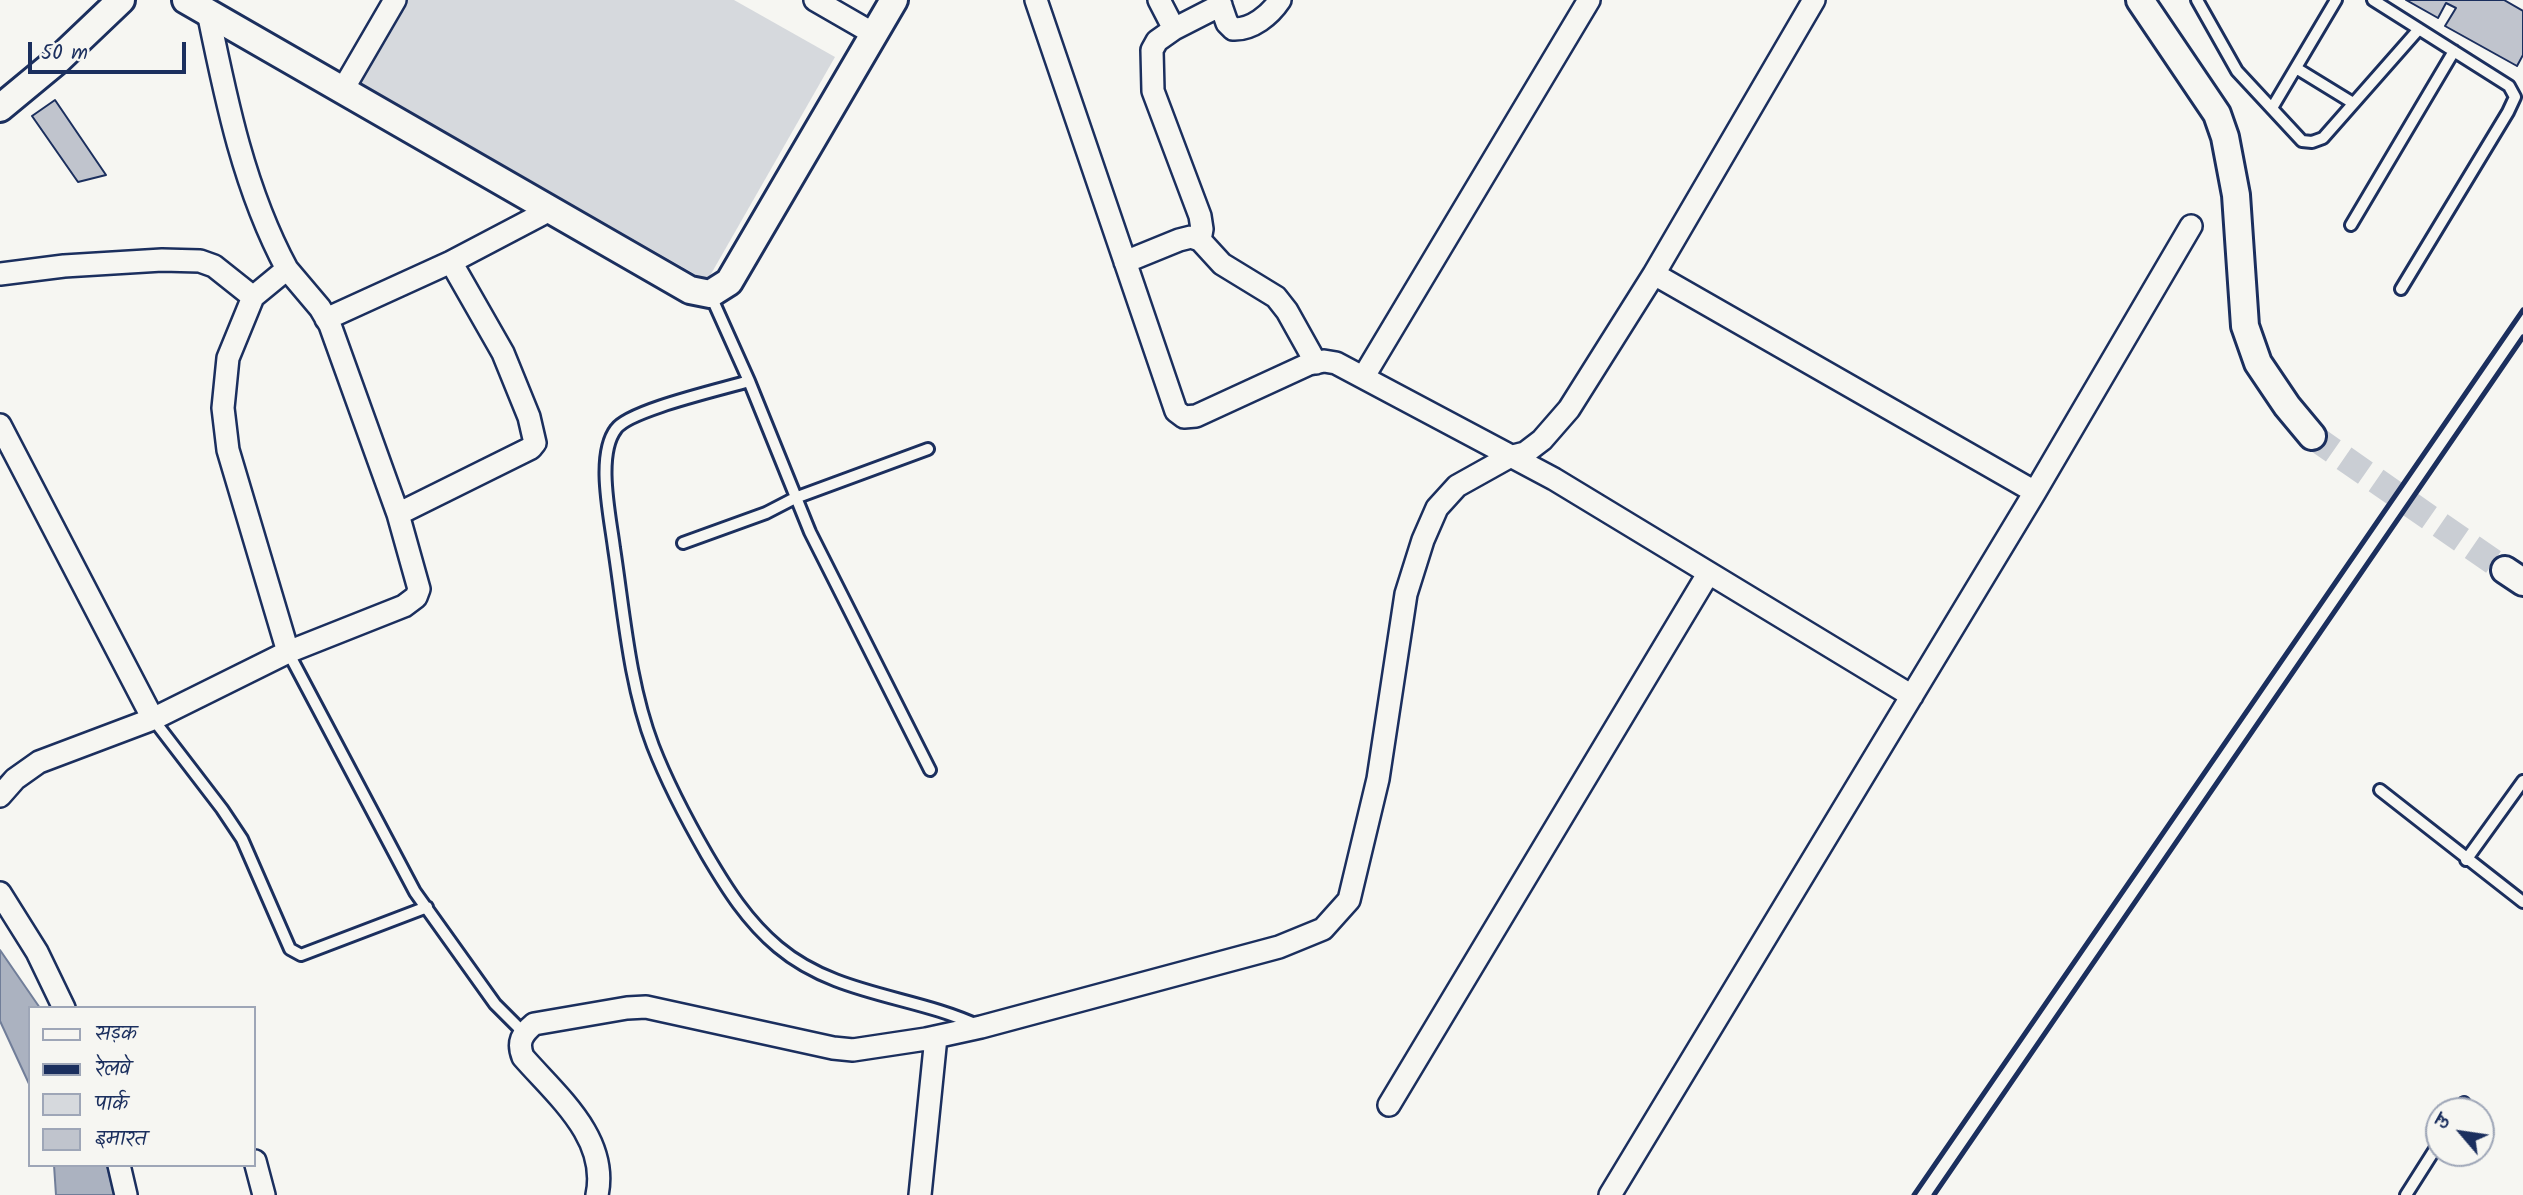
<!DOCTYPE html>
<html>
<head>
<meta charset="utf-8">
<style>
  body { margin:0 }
  #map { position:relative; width:2523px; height:1195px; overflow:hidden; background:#f6f6f2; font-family:Kalam,"Playpen Sans Deva",sans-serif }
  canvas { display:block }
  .legend { position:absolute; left:28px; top:1006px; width:228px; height:161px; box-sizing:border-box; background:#f6f6f2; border:2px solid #9ea6b7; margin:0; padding:9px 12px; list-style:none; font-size:21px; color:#1b2f5e }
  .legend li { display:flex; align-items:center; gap:14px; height:35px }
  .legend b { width:35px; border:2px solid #9ea6b7 }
  .north { position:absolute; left:2425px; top:1097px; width:70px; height:70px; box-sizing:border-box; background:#f6f6f2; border:2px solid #9ea6b7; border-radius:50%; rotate:299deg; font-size:19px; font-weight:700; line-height:28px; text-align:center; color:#1b2f5e }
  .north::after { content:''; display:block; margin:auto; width:24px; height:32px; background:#1b2f5e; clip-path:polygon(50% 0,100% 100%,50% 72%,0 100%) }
  .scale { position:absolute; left:28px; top:42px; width:158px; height:32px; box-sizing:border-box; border:4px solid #1b2f5e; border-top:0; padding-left:9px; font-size:21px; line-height:24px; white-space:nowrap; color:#1b2f5e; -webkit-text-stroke:5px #f6f6f2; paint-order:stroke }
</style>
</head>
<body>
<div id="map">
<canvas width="2523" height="1195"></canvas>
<ul class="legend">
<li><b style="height:9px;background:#f6f6f2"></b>सड़क</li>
<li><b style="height:9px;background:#1b2f5e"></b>रेलवे</li>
<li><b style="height:19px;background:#d6d9dd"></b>पार्क</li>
<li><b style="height:19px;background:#c0c4cd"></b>इमारत</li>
</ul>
<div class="north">उ</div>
<div class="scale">50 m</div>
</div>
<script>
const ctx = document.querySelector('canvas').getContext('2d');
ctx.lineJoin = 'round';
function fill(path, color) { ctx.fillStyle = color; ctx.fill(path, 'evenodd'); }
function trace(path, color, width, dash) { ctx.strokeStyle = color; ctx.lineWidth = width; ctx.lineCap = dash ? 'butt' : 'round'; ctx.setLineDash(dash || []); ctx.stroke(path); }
const green = new Path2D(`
  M407,0H734L835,57L707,281L360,83Z`);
const water = new Path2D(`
  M0,950L40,1008H30V1086L0,1021Z
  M54,1165H107L114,1195H56Z`);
const building = new Path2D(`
  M2406,0H2504L2523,11V55L2517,66L2445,26L2456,8L2446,3L2438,18Z
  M55,100L106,175L78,182L32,116Z`);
const tertiaryTunnel = new Path2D(`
  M2312,436L2505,570`);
const service = new Path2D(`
  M2197,0L2237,71L2302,141L2312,142L2323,138L2419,29
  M2373,0L2509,86L2515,97L2508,112L2401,289
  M2296,68L2353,103
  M2272,108L2336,0
  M2351,225L2454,51
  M710,294L749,381L810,532L930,770
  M749,381C723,389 629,410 616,429C596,455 610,516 614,548C624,613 629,683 653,746C667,782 688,822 707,855C727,889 747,921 778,947C836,996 913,995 979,1026
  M683,543L766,513L795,498L928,449
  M288,652L415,892L495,1004L523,1032
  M153,719L222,809L242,839L290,949L301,955L427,907
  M2380,790L2523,902
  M2466,860L2523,781
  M2459,1111L2464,1103
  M2406,1195L2439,1143`);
const minor = new Path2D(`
  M815,0L874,34
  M1036,0L1176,411L1184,417L1196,416L1309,364L1324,361L1336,363L1554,479L1912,696
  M1159,0L1174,29
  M1219,0L1227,23L1233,29C1252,30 1270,15 1280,0
  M208,12C226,100 244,189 287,269L253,297L228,358L223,408L228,450L288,652
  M342,91L395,0
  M1200,240L1202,229L1200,216L1153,91L1152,50L1157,41L1174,29L1221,5
  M1125,262L1179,240L1191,237L1200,240L1222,264L1276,297L1287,311L1316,363
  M0,274L64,266L162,260L200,261L214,266L253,297
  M1654,274L2035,492
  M326,319L451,262L550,210
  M1364,376L1589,0
  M0,425L153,719
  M398,514L531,448L535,443L529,417L503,353L451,262
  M0,796L15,779L39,762L153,719L288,652L404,606L416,597L419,589L398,514L330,325L320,308L287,269
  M0,893L37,952L64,1008
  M1389,1105L1708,574
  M255,1161L264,1195
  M119,1165L126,1195
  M597,1195C609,1138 557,1096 523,1057C517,1042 522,1034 534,1024L627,1008L646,1007L833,1048L853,1050L926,1039L981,1027L1279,947L1323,929L1349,900L1378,779L1406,594L1423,540L1437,508L1457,486L1509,457L1525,453L1542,440L1569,409L1654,274L1814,0
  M920,1195L936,1037
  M1610,1195L2035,492L2191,226`);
const tertiary = new Path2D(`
  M186,0L690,290L710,294L729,282L894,0
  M2140,0L2217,114L2225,137L2236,195L2245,326L2258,363L2287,406L2312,436
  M0,108L58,60L121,0
  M2505,570L2523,582`);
const rail = new Path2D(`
  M1914,1195L2523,310
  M1934,1195L2523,337`);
fill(green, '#d6d9dd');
fill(water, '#abb2c0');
trace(water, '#717e99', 2);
fill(building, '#c0c4cd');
trace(building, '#1b2f5e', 2);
trace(tertiaryTunnel, '#caced4', 26, [26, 13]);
trace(service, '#1b2f5e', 16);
trace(minor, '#1b2f5e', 26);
trace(tertiary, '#1b2f5e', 32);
trace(service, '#f6f6f2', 10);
trace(minor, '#f6f6f2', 21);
trace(tertiary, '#f6f6f2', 26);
trace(rail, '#1b2f5e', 5);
</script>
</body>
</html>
